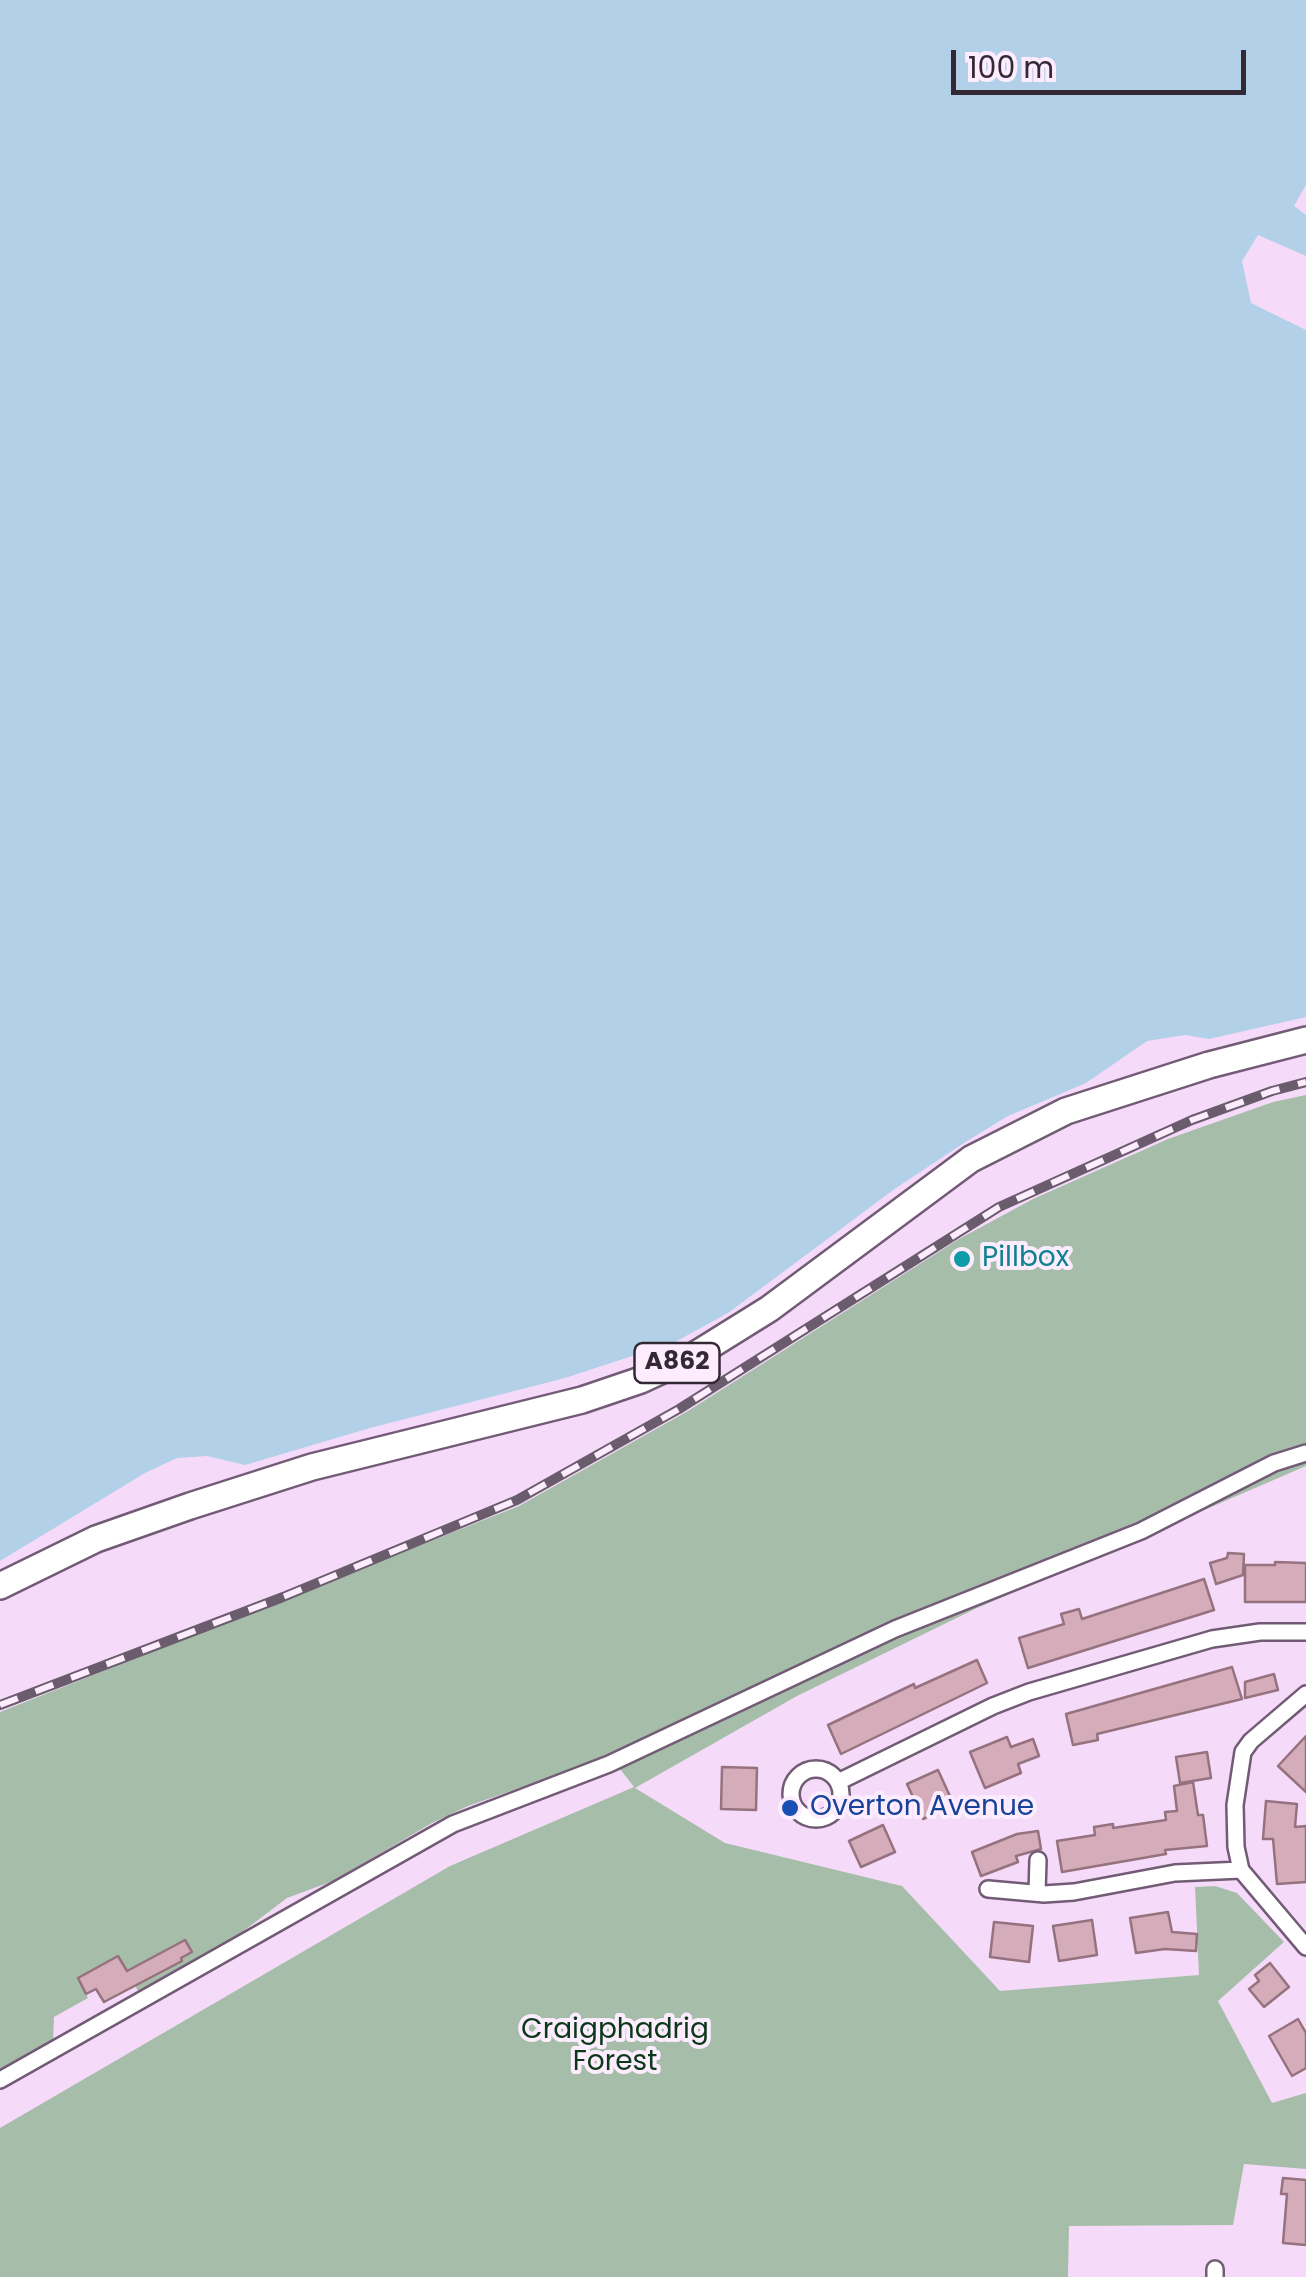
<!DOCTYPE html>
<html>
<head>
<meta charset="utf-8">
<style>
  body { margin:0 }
  #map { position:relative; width:1306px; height:2277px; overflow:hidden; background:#f5dbf9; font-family:Poppins,sans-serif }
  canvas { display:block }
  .scale { position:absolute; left:951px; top:50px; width:295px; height:45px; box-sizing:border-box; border:5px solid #332935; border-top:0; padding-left:12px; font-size:30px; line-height:35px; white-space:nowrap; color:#332935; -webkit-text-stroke:8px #fcecfe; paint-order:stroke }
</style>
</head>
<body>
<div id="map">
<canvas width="1306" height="2277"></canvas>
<div class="scale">100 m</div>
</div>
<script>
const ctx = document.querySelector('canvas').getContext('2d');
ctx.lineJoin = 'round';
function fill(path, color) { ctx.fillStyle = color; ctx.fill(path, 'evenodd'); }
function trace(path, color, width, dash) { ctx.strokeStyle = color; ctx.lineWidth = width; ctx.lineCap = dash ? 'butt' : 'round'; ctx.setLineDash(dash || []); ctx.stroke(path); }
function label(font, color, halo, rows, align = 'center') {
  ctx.font = font + ' Poppins,sans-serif'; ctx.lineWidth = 8; ctx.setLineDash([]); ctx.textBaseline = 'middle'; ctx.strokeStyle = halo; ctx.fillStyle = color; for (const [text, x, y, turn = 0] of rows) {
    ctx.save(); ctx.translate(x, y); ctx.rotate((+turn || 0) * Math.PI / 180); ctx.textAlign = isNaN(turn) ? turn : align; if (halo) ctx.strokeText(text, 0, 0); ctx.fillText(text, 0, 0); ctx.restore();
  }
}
const green = new Path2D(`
  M1306,1095V1466L975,1609L797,1696L635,1788L725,1843L902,1886L1000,1991L1199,1975L1195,1887L1215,1886L1237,1893L1284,1942L1218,2001L1272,2103L1306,2093V2169L1244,2164L1233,2225L1069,2226L1068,2277H0V2128L450,1866L634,1787L610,1756L468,1806L432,1823L333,1881L287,1898L229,1942L140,1994L117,1956L78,1978L88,1998L54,2017L53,2043L0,2072V1712L519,1506L688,1411L959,1239L1033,1199L1168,1139L1273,1102Z`);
const water = new Path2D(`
  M0,0H1306V185L1294,206L1306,215V256L1258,235L1242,261L1251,303L1306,330V1017L1209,1039L1185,1035L1147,1041L1086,1083L1008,1116L967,1141L896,1188L728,1313L675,1342L565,1378L370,1428L245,1465L207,1456L177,1458L145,1473L0,1561Z`);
const building = new Path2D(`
  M1228,1553L1244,1554L1243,1575L1216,1584L1210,1563L1227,1558Z
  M1275,1562L1306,1563V1602H1245V1565H1275Z
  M1204,1579L1214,1610L1028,1668L1019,1638L1064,1624L1061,1614L1079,1609L1082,1619Z
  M977,1660L987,1683L841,1754L828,1725L914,1684L915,1688Z
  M1232,1667L1242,1699L1097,1734L1098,1740L1073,1745L1066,1714Z
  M1274,1674L1278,1690L1245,1698V1682Z
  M1306,1736V1792L1278,1766Z
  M1007,1737L1011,1747L1033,1739L1039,1756L1018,1764L1021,1773L985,1788L970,1752Z
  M1207,1752L1211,1778L1180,1783L1176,1757Z
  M722,1767L757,1768L756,1810L721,1809Z
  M938,1770L954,1805L923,1819L907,1784Z
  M1193,1782L1198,1815H1203L1207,1846L1165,1850L1166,1854L1062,1872L1057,1841L1095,1835L1094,1827L1113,1824V1828L1166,1820L1165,1812L1177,1811L1174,1786Z
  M1266,1801L1297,1804L1295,1827L1306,1826V1882L1277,1884L1273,1839H1263Z
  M883,1825L895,1852L861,1867L849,1841Z
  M1038,1831L1041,1849L1016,1856L1018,1862L981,1876L972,1852L1017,1834Z
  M1168,1912L1172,1932L1197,1934L1196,1951L1165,1949L1136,1953L1130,1918Z
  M1092,1920L1097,1955L1059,1961L1053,1926Z
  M994,1922L1033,1926L1029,1962L990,1957Z
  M185,1940L192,1952L181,1958L182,1961L104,2002L96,1989L86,1994L78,1978L118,1956L127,1971Z
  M1270,1963L1289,1987L1264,2007L1249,1989L1259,1981L1255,1975Z
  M1298,2019L1306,2033V2068L1292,2076L1269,2036Z
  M1283,2178L1306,2180V2245L1283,2243L1287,2194H1281Z`);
const street = new Path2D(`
  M1306,1694L1251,1741L1243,1752L1235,1805L1236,1847L1241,1870L1306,1947
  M791 1794a25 25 0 1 1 50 0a25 25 0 1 1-50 0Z
  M838,1782L993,1706L1029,1692L1212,1639L1260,1632H1306
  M988,1889L1044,1894L1074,1892L1175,1873L1241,1870
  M1037,1893L1038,1860
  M0,2080L453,1824L609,1764L895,1629L1141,1531L1274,1463L1306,1453
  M1215,2277V2269`);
const primary = new Path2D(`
  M0,1586L96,1539L190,1506L312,1467L582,1400L641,1380L695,1355L769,1309L971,1159L1066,1111L1209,1065L1306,1040`);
const rail = new Path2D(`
  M0,1705L283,1597L517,1500L679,1409L999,1207L1192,1120L1272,1091L1306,1082`);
const markers = [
  [962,1259,10,"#0f9aa8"],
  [790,1808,10,"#1a4fb4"]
];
const shields = [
  [677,1363,85]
];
const shieldNames = [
  ["A862",677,1363]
];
const cultureNames = [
  ["Pillbox",982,1259]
];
const transitNames = [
  ["Overton Avenue",810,1808]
];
const parkNames = [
  ["Craigphadrig",615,2031],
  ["Forest",615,2063]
];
fill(green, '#a6bea9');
fill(water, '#b2d0e7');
fill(building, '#d4acba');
trace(building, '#96727f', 2.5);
trace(street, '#725b75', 20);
trace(primary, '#725b75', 30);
trace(street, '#fff', 15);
trace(primary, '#fff', 25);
trace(rail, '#6a5c6d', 10);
trace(rail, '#fcecfe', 6, [19]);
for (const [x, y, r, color] of markers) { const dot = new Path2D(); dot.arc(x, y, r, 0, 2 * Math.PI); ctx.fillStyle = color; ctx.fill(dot); trace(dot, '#fcecfe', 4); }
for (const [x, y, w] of shields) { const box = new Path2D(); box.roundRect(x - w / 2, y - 20, w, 40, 8); ctx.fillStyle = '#fcecfe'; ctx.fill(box); trace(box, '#332935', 2.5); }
label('bold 25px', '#332935', null, shieldNames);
label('28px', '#0d838f', '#fcecfe', cultureNames, 'left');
label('28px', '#164399', '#fcecfe', transitNames, 'left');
label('28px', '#0b3918', '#fcecfe', parkNames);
</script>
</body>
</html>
